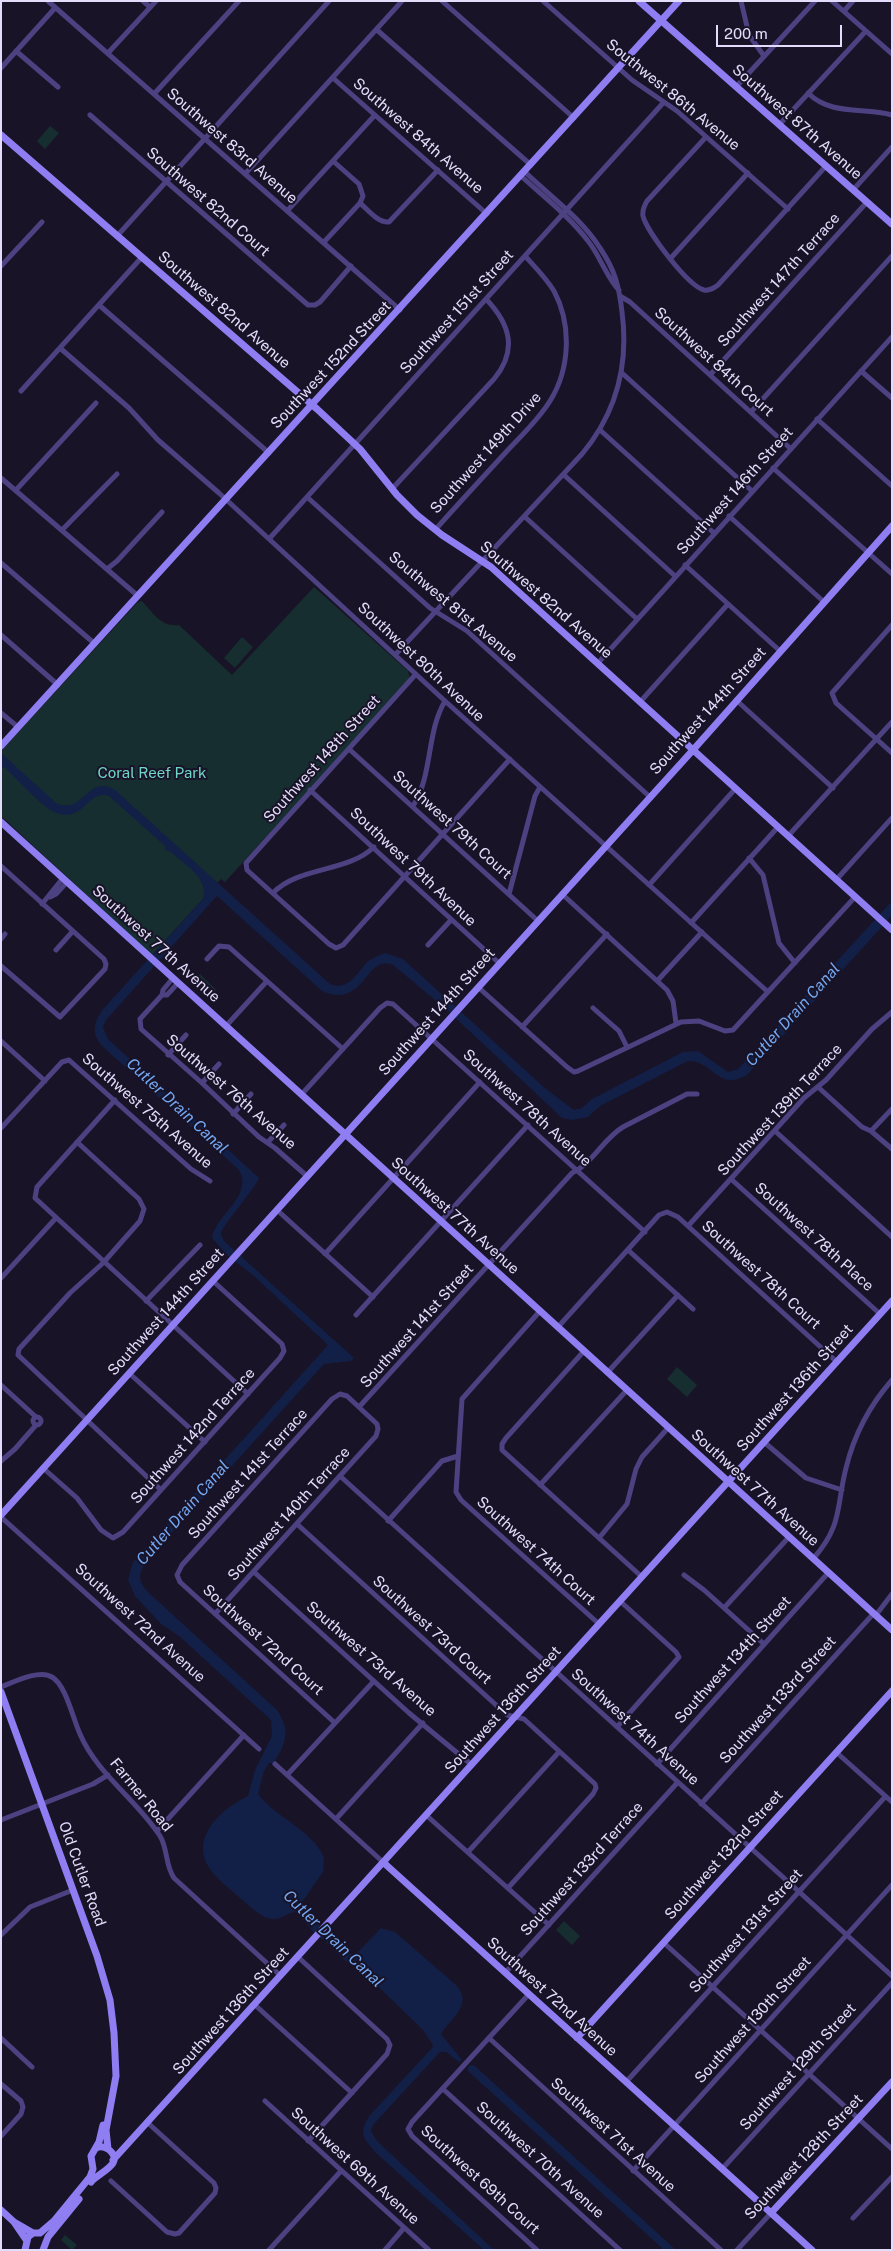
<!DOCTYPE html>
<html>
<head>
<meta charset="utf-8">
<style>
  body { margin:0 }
  #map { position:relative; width:893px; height:2251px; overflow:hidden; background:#191327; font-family:"Public Sans",sans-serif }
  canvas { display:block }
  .frame { position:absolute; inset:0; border:2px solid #e4dcfb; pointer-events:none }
  .scale { position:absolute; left:716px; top:25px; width:126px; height:22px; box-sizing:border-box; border:2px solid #e4dcfb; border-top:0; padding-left:6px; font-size:15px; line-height:18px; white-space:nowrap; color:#e4dcfb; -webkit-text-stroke:4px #191327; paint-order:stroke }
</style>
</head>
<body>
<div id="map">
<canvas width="893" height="2251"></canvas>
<div class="frame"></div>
<div class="scale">200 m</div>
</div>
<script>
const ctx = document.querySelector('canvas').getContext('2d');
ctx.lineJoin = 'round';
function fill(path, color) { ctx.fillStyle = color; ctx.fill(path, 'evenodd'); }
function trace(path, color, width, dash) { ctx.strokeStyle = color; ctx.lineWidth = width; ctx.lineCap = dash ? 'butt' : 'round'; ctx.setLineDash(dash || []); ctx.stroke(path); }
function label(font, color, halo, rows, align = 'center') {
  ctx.font = font + ' "Public Sans",sans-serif'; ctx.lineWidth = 4; ctx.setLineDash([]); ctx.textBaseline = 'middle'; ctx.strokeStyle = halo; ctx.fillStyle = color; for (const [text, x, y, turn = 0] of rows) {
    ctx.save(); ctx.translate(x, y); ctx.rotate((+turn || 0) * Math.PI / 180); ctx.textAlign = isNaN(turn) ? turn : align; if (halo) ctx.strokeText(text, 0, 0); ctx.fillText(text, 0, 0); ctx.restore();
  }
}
const green = new Path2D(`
  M50,126L59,133L45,149L37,141Z
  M314,587L408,671L410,678L225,882L221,879L152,955L1,816V751L137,603L142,601C154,614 161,627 179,625L232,675Z
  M242,637L253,647L235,668L224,658Z
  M200,974L216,990L208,998L192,983Z
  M677,1367L697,1385L687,1397L667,1379Z
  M564,1921L580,1936L572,1945L556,1930Z
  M65,2235L77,2245L72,2250L61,2240Z`);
const water = new Path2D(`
  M1,753L56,803C84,816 87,773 115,790L330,984C349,991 356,974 367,962C372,958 379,955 385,953L403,959L546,1089L574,1110L582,1108L592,1099L683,1052L698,1051L728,1072L738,1069L892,901V913L888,920L747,1075C717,1092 713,1060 688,1061L600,1106L588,1117L572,1120L562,1118L447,1010L393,965C364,954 366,1010 322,991L217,896L106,1020L103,1027L108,1039L259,1178C256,1187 221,1228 221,1233C221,1235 223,1239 224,1241L354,1358L351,1361L324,1364L148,1559C139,1572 136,1579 148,1592L277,1710C290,1729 287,1742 275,1761L273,1763H269L264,1771L258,1794C276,1818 311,1829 324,1857L323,1872L300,1905L330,1936L354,1956L381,1928L395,1932L456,1985C474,2004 451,2018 441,2034L462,2060L459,2062L446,2052H440L373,2125L371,2131L377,2141L494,2250H484L376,2153C363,2138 358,2133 370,2115L432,2048L433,2045L423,2030L359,1968L344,1960L324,1940L318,1937L296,1912C288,1912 281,1920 272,1919C260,1918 249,1905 240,1898C230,1889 215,1878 208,1866C191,1835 223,1808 248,1796L255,1770L272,1736L271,1720L179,1636L161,1624L135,1596L128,1580L133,1562L139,1555L328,1345L254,1276L227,1255L212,1238C215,1215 254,1196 239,1170L103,1047C91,1034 93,1022 104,1008L203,899C209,878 185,865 171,852L165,850V846L109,796C87,789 84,825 54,812C41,806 16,778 5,768L1,767Z
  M470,2065L475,2066L676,2250H664L469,2072L467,2070Z`);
const street = new Path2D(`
  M48,1L400,310
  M143,1L150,7
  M442,1L574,118
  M543,1L632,80L677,111L788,209
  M741,1L749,35L764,56
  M832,1L892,54
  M844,11L853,1
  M377,30L531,165
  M16,51L58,87
  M108,53L156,1
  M1,68L55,8
  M333,78L487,214
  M736,87L815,1
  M808,93C831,116 863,107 892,115
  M154,94L239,1
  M90,115L308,305H315L320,302L351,266
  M779,125L866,31
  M706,137L647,201C644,206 642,210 643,216C647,232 688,286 704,290C710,291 714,288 718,285L826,166
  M245,174L402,1
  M521,176C543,196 571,218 588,241C599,254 608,280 619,290
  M853,190L892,147
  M360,203C368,210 378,223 389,222L438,170
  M287,211L375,115
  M118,235L329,1
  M324,242L360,203L363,196L359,184L333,161
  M670,259L748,173
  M1,266L42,222
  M620,296L630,302L791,449
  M99,305L269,453
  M60,348L129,408L158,440L219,493L445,701L768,992
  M861,371L892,398
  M622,373L752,491
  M710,375L867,202
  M21,391L142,257
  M751,412L892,256
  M817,419L892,486
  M600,430L714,533
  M773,468L892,574
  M564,475L675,576
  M1,478L138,596
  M392,489L494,379C518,350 510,324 486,299
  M16,490L96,403
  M307,497L430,608L467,631L650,797
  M729,516L824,602
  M525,517L637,619
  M62,530L117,474
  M435,530C459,503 483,477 507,451C522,435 539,419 550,401C570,369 572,325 554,291C546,278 535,267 525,256
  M269,539L664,102
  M1,563L95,644
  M685,565L780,651
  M107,569L117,561L162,512
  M892,625L832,693L836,703L892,753
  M1,635L58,685
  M396,654L582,454C617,412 629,365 622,312C619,286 615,270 600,248C581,218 550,196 525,172
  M598,663L892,337
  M416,674L246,863L247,870L329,944L336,948L343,945L510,759
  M736,700L833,788
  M640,702L728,604
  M1,713L18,727
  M349,749L538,921
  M310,790L499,963
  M413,806C433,775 426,733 445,701
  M788,836L892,722
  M749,858L763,875L779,943L795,963
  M1,866L104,959L106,964L105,969L60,1017L1,966
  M836,880L892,818
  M649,885L736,788
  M273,893C299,866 347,873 374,847
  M509,894L535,796L540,787
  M562,894L667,990L673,1001L676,1023
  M50,897L56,894L67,882
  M42,904L63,878
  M691,923L778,827
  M1,939L5,934
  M428,945L451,920
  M56,950L73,931
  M207,959L219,946L229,947L343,1049
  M173,978L163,990L162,995L140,1019L141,1029L202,1083L259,1137L275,1148L308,1177
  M658,980L702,932
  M478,987L567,1067L574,1072L578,1071L681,1022L699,1021L725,1031L733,1030L855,897
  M162,995H167L178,983
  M593,1008L619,1031L627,1047
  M226,1026L267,981
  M522,1027L607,934
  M1,1041L45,1081
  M168,1055L186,1035
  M202,1083L219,1064
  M818,1087L862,1127L871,1131L892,1149
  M301,1095L380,1008L387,1003L393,1004L645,1232
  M115,1100L37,1187L35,1198L248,1394
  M233,1114L251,1094
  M1,1128L62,1062L69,1060L191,1169L210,1181
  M775,1131L892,1237
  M871,1131L892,1109
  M77,1142L139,1199L144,1209L140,1221L103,1263L70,1293L19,1349L18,1355L161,1490
  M268,1142L284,1125
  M731,1179L880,1314
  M277,1210L373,1297
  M688,1226L804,1098L826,1080L872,1029L892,1012
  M628,1250L693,1309
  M325,1254L480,1082
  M1,1278L55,1219
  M146,1301L200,1245
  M540,1311L462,1399L456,1492L461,1500L599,1624
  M356,1315L528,1125
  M558,1327L659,1215L667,1212L678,1217L837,1362
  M584,1351L506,1438L502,1444V1450L642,1577
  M129,1373L205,1442
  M607,1373L678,1295
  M1,1385L36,1417
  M359,1407L572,1173C593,1163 603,1139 623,1127L687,1094H697
  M33 1421a4 4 0 1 1 8 0a4 4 0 1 1-8 0Z
  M764,1442L806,1478L842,1490
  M1,1461L15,1449L36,1425
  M43,1468L77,1498L101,1530L113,1538L123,1532L280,1358L284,1351L282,1344L213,1281
  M340,1476L892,1976
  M540,1485L627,1390
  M1,1517L259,1749
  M388,1521L442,1461L458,1456
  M297,1524L507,1715L524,1719L595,1784L596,1788L593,1794L508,1888
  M599,1538L627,1504L636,1469L642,1457L668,1428
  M813,1559C843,1525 836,1507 846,1468C854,1435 870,1405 892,1380
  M254,1572L409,1713L472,1765
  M684,1575L704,1590L764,1644
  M724,1608L789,1537
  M215,1614L376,1436L378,1429L377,1424L347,1396L340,1394L332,1399L182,1565L177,1575L180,1582L335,1723
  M876,1615L892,1594
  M1,1687C14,1682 39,1669 52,1677C66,1685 73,1719 80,1734C97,1774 137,1800 160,1836C168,1849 165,1865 174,1878L281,1976
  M617,1727L679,1657L676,1652L620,1601
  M836,1752L892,1802
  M275,1764L384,1863
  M657,1764L828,1573
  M287,1775L374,1681
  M701,1804L874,1613
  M426,1815L549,1925
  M336,1819L423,1723
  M1,1820L93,1784L108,1775
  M157,1831L244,1735
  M468,1852L559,1752
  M1,1935L30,1907L73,1890
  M664,1943L892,2149
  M298,1957L387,2039L390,2045L387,2054L308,2141
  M505,1973L678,1782
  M529,1994L412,2122L408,2129L412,2136L537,2250
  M255,2005L352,2093
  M1,2038L32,2067
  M489,2038L721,2250
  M626,2082L885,1797
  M1,2084L21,2101L23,2107L21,2114L1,2136
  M443,2089L620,2250
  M265,2101L429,2250
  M722,2169L892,1983
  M633,2171L892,1885
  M111,2181L167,2232L175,2234L179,2233L215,2193L216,2188L214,2183L148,2123
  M853,2218L892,2177
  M269,2250L341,2171
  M385,2250L404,2228
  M737,2250L771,2213`);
const secondary = new Path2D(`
  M639,1L892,224
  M1,135L317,409L360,449L397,495L417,515L442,535L491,567L892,930
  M1,746L679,1
  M1,822L892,1630
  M1,1515L693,750L892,526
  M1,1692L97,1956L110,2000L114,2033L116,2076L106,2130L108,2149
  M384,1863L812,2250
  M577,2038L892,1691
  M113,2160L892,1301
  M91,2182C98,2173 127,2163 108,2149C103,2146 100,2146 96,2148
  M1,2210L14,2222L33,2233
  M771,2213L892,2082
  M14,2222L27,2241
  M25,2250L28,2237L33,2233H40L54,2221L90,2177L93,2169L91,2156L99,2142L103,2125
  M43,2250L48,2237L79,2199`);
const streetNames = [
  ["Southwest 86th Avenue",673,95,39],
  ["Southwest 87th Avenue",797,122,41],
  ["Southwest 84th Avenue",418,136,41],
  ["Southwest 83rd Avenue",232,146,41],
  ["Southwest 82nd Court",208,202,41],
  ["Southwest 147th Terrace",779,280,-48],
  ["Southwest 82nd Avenue",224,310,41],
  ["Southwest 151st Street",457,312,-48],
  ["Southwest 84th Court",714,362,42],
  ["Southwest 152nd Street",331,365,-47],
  ["Southwest 149th Drive",486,453,-48],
  ["Southwest 146th Street",735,491,-48],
  ["Southwest 82nd Avenue",546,600,41],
  ["Southwest 81st Avenue",453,607,40],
  ["Southwest 80th Avenue",421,662,43],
  ["Southwest 144th Street",708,711,-48],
  ["Southwest 148th Street",322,759,-48],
  ["Southwest 79th Court",452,825,42],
  ["Southwest 79th Avenue",413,867,43],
  ["Southwest 77th Avenue",156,944,42],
  ["Southwest 144th Street",437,1012,-48],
  ["Southwest 76th Avenue",231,1092,41],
  ["Southwest 78th Avenue",527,1108,42],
  ["Southwest 139th Terrace",780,1110,-47],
  ["Southwest 75th Avenue",147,1111,41],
  ["Southwest 77th Avenue",455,1216,42],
  ["Southwest 78th Place",814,1237,42],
  ["Southwest 78th Court",761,1275,42],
  ["Southwest 144th Street",166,1312,-48],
  ["Southwest 141st Street",417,1326,-48],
  ["Southwest 136th Street",795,1388,-48],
  ["Southwest 142nd Terrace",193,1436,-48],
  ["Southwest 141st Terrace",248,1474,-48],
  ["Southwest 77th Avenue",755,1488,42],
  ["Southwest 140th Terrace",289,1514,-48],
  ["Southwest 74th Court",536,1551,42],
  ["Southwest 72nd Avenue",140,1623,42],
  ["Southwest 73rd Court",432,1630,42],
  ["Southwest 72nd Court",263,1640,42],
  ["Southwest 73rd Avenue",371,1659,41],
  ["Southwest 134th Street",733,1660,-48],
  ["Southwest 133rd Street",778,1700,-48],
  ["Southwest 136th Street",503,1710,-48],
  ["Southwest 74th Avenue",635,1727,42],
  ["Farmer Road",141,1795,51],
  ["Southwest 132nd Street",724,1855,-48],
  ["Southwest 133rd Terrace",582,1869,-48],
  ["Old Cutler Road",82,1874,70],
  ["Southwest 131st Street",746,1931,-48],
  ["Southwest 72nd Avenue",552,1997,42],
  ["Southwest 136th Street",231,2011,-48],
  ["Southwest 130th Street",753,2020,-48],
  ["Southwest 129th Street",798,2067,-48],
  ["Southwest 71st Avenue",613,2135,42],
  ["Southwest 128th Street",804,2157,-47],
  ["Southwest 70th Avenue",540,2160,42],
  ["Southwest 69th Avenue",355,2166,42],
  ["Southwest 69th Court",480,2180,42]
];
const parkNames = [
  ["Coral Reef Park",152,773]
];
const waterNames = [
  ["Cutler Drain Canal",793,1015,-48],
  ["Cutler Drain Canal",177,1106,43],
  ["Cutler Drain Canal",183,1513,-49],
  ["Cutler Drain Canal",333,1939,44]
];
fill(green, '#162e30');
fill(water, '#121f46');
trace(street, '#4d4281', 5);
trace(secondary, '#8f7df2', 7);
label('15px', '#e4dcfb', '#191327', streetNames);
label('15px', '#6ed5c9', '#191327', parkNames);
label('italic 16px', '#74a7f1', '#191327', waterNames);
</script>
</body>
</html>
